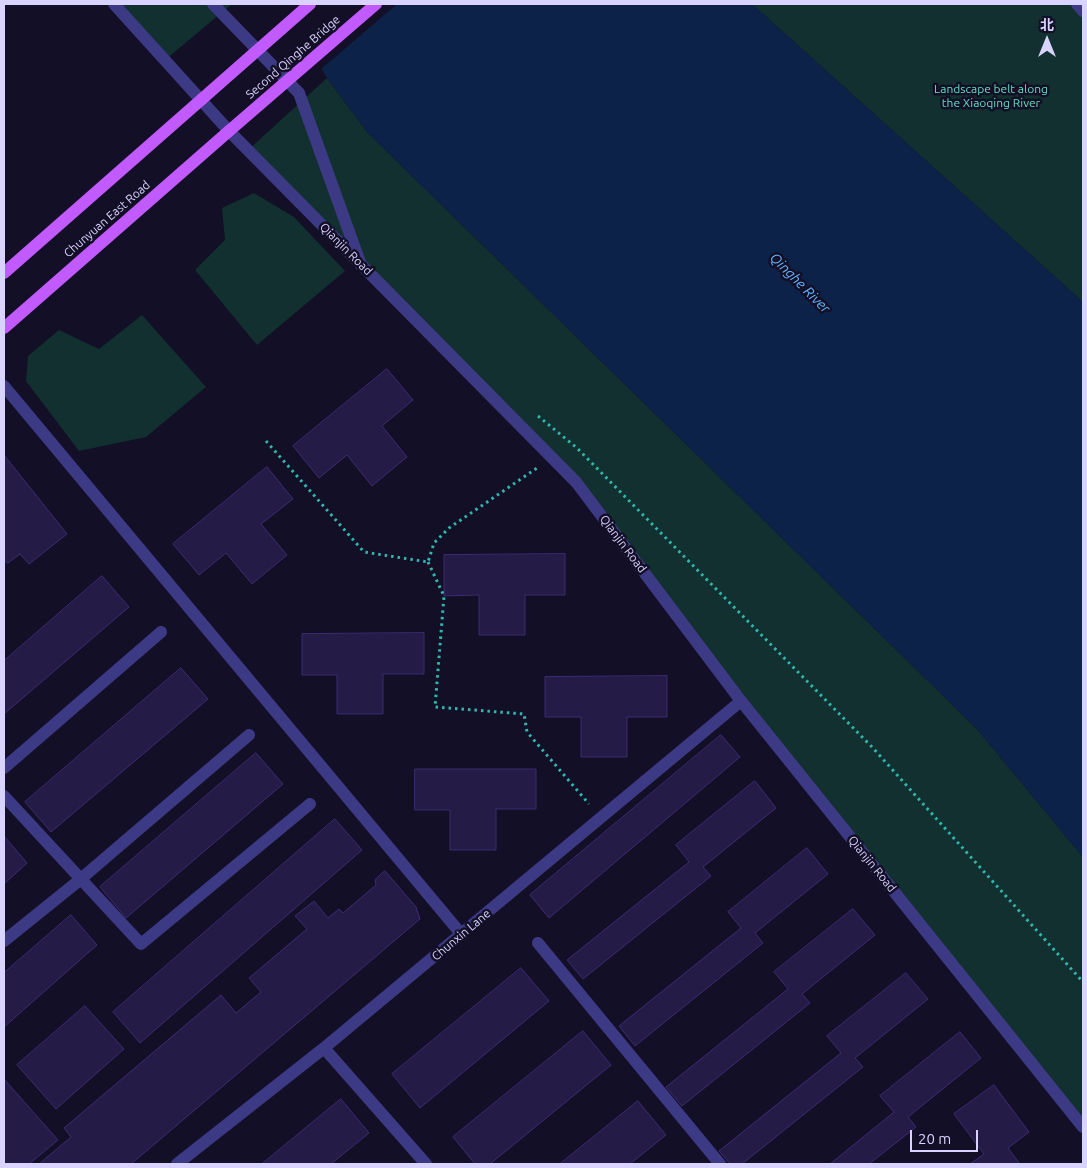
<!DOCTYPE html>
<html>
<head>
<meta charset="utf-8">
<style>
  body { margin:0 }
  #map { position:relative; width:1087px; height:1168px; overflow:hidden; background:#130f26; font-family:Ubuntu,"Noto Sans SC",sans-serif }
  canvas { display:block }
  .frame { position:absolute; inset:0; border:5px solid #d9d4ff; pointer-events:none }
  .north { position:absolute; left:1022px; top:15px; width:50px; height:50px; -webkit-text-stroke:4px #130f26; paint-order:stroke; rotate:0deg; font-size:14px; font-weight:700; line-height:20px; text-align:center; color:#d9d4ff }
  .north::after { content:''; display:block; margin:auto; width:18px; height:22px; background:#d9d4ff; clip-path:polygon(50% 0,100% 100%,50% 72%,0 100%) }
  .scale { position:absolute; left:910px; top:1130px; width:68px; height:22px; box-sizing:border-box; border:2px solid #d9d4ff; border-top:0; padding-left:6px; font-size:15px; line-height:18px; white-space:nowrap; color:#d9d4ff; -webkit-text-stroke:4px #130f26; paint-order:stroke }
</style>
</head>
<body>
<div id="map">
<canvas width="1087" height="1168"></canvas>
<div class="frame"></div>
<div class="north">北</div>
<div class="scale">20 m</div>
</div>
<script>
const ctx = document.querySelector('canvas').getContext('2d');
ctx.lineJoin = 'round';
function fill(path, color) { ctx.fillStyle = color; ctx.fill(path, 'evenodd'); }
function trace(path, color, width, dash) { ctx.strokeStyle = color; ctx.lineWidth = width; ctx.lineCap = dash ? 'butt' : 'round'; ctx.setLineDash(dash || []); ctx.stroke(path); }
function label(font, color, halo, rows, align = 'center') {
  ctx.font = font + ' Ubuntu,sans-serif'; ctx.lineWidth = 5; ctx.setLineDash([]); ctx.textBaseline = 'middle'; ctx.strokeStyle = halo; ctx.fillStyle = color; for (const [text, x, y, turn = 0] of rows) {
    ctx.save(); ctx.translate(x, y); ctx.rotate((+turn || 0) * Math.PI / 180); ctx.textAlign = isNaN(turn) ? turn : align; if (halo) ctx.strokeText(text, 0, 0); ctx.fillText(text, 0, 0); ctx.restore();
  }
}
const green = new Path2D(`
  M114,4H232L165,60Z
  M752,4H1083V302Z
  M327,78L367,132L976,728L1083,857V1127L576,482L248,150Z
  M254,193L294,217L345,271L257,345L195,270L225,240L222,208Z
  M142,315L206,387L146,437L79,451L26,381L28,356L59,330L99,349Z`);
const water = new Path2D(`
  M283,4H752L1083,302V857L976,728L367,132L327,78Z`);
const pier = new Path2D(`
  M281,4H397L320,70Z`);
const building = new Path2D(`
  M387,369L413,400L382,426L407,457L372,486L347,455L319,478L293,446Z
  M4,455L67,534L29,564L20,554L8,563L4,561Z
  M267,467L293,499L261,524L287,555L252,584L226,553L199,575L173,544Z
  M565,554V595H525V635H479V595L444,596V555Z
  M102,576L129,607L4,714V661Z
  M424,633V674H383V714H337V675H302V634Z
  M181,668L208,699L51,832L25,802Z
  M667,676V717H627V757H581V717H545V677Z
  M721,735L740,757L549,918L530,895Z
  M256,753L283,784L126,918L100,887Z
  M415,769H536V809H496V850H450V810H415Z
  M755,781L776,808L703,867L711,876L583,979L567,960L689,862L676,845Z
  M335,819L362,850L140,1043L113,1012Z
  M4,836L27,863L4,884Z
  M807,848L828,874L755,933L763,943L635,1046L619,1026L741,928L728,912Z
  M385,871L416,907L420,919L131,1164H39L71,1137L64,1128L221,995L236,1013L261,992L249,978L307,929L295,916L314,901L328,918L339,909L343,913L376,885L375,880Z
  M853,909L875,935L802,994L810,1003L682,1106L666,1087L788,989L774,972Z
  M71,915L97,945L4,1027V973Z
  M521,968L549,1001L420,1108L392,1074Z
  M906,973L928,999L855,1058L863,1067L742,1164H730L719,1151L841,1053L827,1036Z
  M85,1006L124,1049L56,1109L17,1065Z
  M583,1031L611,1065L490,1164H475L453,1137Z
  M960,1032L981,1058L908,1117L916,1127L869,1164H830L894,1112L880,1096Z
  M4,1079L58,1140L29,1164H4Z
  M994,1085L1029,1132L1008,1148L1020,1164H970L984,1154L954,1114Z
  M341,1099L369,1133L331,1164H262Z
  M638,1101L666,1135L630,1164H560Z`);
const path = new Path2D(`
  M538,416L577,448L872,747L1083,982
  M266,441L364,552L428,562L434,543L449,528L537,468
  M428,562L444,596L435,707L524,714L527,732L589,804`);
const service = new Path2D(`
  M538,943L720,1164`);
const minor = new Path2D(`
  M213,4L299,93L361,265
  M1077,4L1083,11
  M4,386L462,935
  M4,768L161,632
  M4,796L141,944L310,804
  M4,941L76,883L249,735
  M324,1048L426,1164
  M177,1164L324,1048L741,701`);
const tertiary = new Path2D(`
  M114,4L229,131L576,482L741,701L1083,1127`);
const primary = new Path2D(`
  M4,273L202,99
  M4,328L229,131`);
const primaryBridge = new Path2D(`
  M202,99L310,4
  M229,131L376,4`);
const streetNames = [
  ["Second Qinghe Bridge",293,57,-41],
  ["Chunyuan East Road",107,219,-41],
  ["Qianjin Road",346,249,45],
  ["Qianjin Road",623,544,53],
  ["Qianjin Road",872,864,51],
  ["Chunxin Lane",461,935,-40]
];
const parkNames = [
  ["Landscape belt along",991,89],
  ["the Xiaoqing River",991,103]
];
const waterNames = [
  ["Qinghe River",800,283,45]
];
fill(green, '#12302f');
fill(water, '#0c2248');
fill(pier, '#130f26');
fill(building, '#241b47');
trace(building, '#3b2d73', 1);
trace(path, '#2fb8b0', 3, [2.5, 4]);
trace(service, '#3d3a85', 12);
trace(minor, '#3d3a85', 12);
trace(tertiary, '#3d3a85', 12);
trace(primary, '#c25bff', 12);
trace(primaryBridge, '#c25bff', 12);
label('12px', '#d9d4ff', '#130f26', streetNames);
label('12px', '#5fe0c0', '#130f26', parkNames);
label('italic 14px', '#62b6ff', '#130f26', waterNames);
</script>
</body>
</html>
